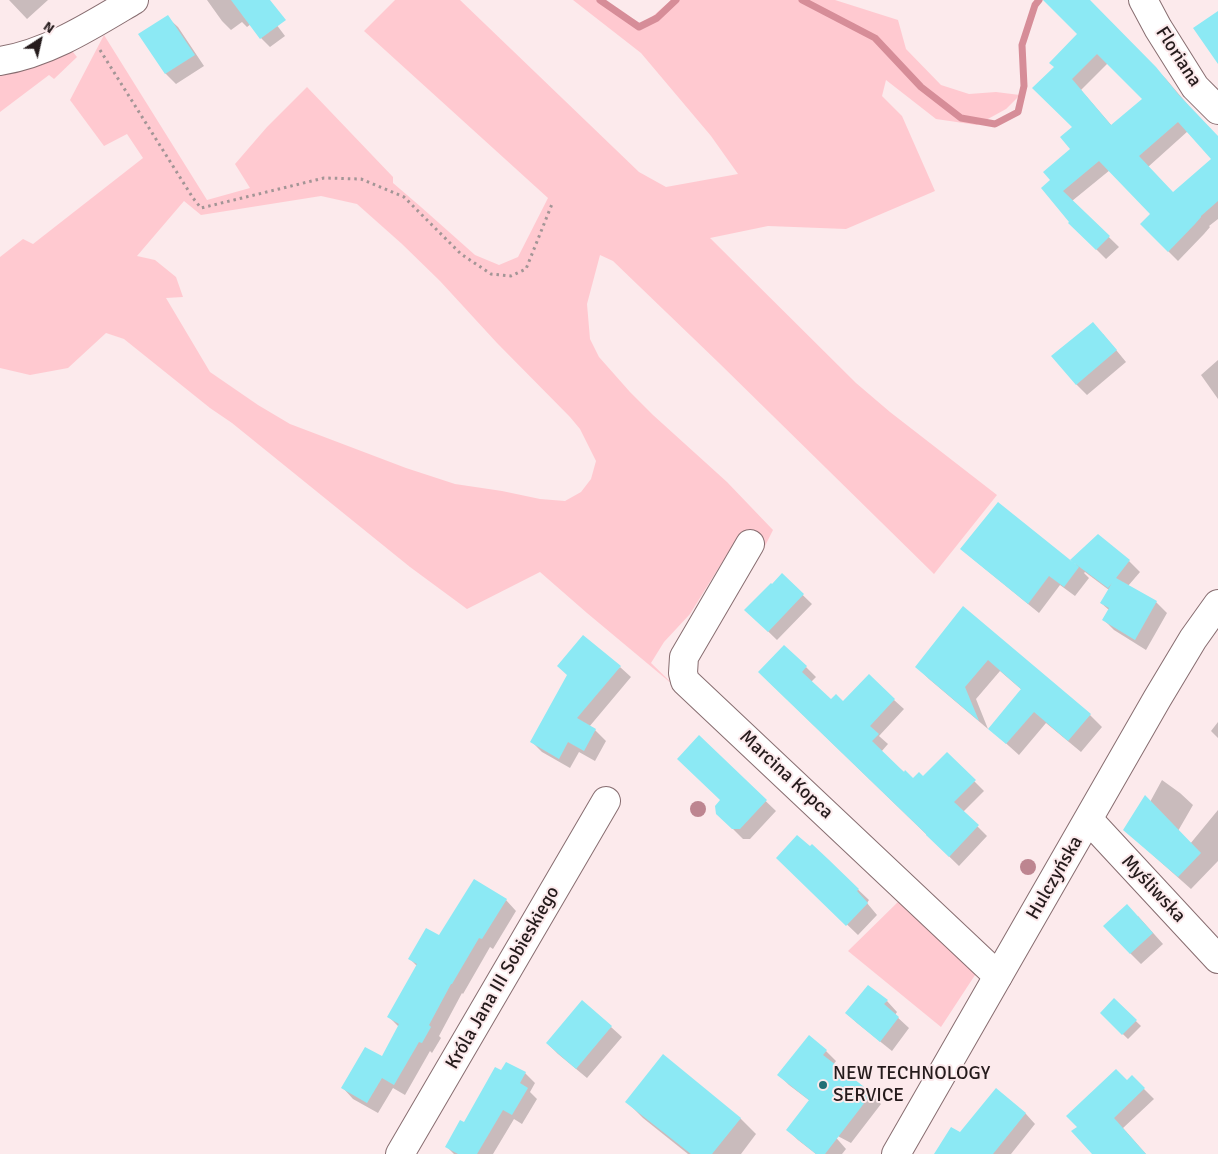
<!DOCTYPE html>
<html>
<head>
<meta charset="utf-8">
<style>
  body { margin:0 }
  #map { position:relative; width:1218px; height:1154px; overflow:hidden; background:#fceaec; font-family:Signika,sans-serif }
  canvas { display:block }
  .north { position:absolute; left:15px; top:15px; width:50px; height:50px; -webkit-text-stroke:4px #fceaec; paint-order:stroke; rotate:35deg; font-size:14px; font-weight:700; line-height:20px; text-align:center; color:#251b1c }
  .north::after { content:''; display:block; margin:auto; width:18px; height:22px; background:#251b1c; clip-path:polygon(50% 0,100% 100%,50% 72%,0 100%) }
</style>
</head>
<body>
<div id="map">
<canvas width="1218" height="1154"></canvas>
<div class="north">N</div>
</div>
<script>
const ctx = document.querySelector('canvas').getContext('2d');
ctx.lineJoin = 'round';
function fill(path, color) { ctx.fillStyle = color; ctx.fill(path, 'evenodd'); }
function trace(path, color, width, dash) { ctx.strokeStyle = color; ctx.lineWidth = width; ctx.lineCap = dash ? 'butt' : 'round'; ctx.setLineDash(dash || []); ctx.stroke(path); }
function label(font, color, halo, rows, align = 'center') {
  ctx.font = font + ' Signika,sans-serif'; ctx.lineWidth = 4; ctx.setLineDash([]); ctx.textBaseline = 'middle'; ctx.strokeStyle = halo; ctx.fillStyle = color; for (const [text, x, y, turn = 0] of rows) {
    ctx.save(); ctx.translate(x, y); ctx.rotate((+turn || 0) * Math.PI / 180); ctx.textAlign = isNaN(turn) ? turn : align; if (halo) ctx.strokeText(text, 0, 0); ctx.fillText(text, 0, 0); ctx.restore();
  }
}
const green = new Path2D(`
  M395,0H460L639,172L666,187L738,174L711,136L641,53L573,0H603L643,25L671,0H835L898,20L906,49L941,85L969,94L996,92L1020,95L1006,109L977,125L936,119L886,80L882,96L902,116L935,191L846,229L768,226L710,238L856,383L890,412L997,495L934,574L719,363L613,261L600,255L587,304L590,339L599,357L630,392L653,415L727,482L773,530L764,548L739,535L690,614L664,642L651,663L678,689L587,613L540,572L467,609L410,567L232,423L210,408L124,339L106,333L68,368L30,375L0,368V257L23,239L33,244L143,158L127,134L104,146L70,100L104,35L207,200L250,188L235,164L267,127L307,87L393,177V183L421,207L475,255L499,265L518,257L548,198L364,31ZM321,196L357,204L402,244L440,281L497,343L570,417L580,429L596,461L591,479L581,492L565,501L540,499L502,491L455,484L406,468L290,424L258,405L210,372L166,298L183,297L176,277L155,260L137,256L184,201L201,215Z
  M68,46L77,57L54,79L49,75L0,112V66Z
  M902,898L977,972L941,1027L848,951Z`);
const shadow = new Path2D(`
  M9,0H48L27,19Z
  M207,0H258L285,36L270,47L261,38L251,24L247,27L242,22L231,30L222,21Z
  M1062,0H1089L1166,79L1188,105V131L1148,167L1173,193L1218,155V219L1209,226L1210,227L1204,234L1178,261L1141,224L1151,214L1110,170L1072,201L1119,247L1106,259L1070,223L1071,222L1051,180L1072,149L1073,127L1055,68L1078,34ZM1108,63L1144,99L1112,126L1081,90Z
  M167,17L178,27L204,66L176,84L166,74L140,35Z
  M1103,334L1126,362L1087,395L1076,384Z
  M1218,360V399L1201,375Z
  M1098,536L1129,561L1140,572L1128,586L1156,602L1167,613L1146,650L1114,630L1103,619L1109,610L1101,603L1109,590L1085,572L1084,573L1089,578L1075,596L1060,585L1039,613L973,559L962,549L1075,565Z
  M782,575L812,604L777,640L746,610Z
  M963,608L1090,715L1102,727L1081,752L1046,723L1019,755L990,729L1022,690L1000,671L976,699L988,729L929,679L917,667Z
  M620,667L631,677L589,727L595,730L606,741L595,761L579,752L570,768L542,752L531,741Z
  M806,667L816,677L811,682L831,701L843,703L894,700L904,709L879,736L888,744L881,752L913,780L923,778L947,754L984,791L963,812L987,836L959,866L769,682Z
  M1218,722V738L1211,731Z
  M699,737L776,811L750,839H743L717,813L722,800Z
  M1162,780L1180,793L1193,805L1178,831L1190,844L1218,810V861L1191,889L1138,842L1150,802Z
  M812,846L869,900L867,903L877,915L858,935L788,868Z
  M506,900L516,911L493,949L490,947L463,994L462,993L439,1036L441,1038L432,1053L430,1051L405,1095L393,1088L378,1113L353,1099L343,1088L382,1058L399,1027L389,1017L417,966L410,959L439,937Z
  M1138,916L1163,944L1141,964L1130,953Z
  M1114,1000L1141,1026L1128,1039L1101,1013Z
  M887,1001L897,1012L895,1015L909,1028L892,1051L857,1023L846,1013Z
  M611,1027L622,1037L587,1078L558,1054L547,1043Z
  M809,1037L826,1051L836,1061L833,1065L871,1094L881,1104L851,1143L832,1133L846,1149L842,1154H816L798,1140L788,1130L810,1101L789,1085L779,1075Z
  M502,1072L525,1073L535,1083L530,1092L537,1099L522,1124L514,1119L493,1154H454L447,1147Z
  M1132,1077L1154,1099L1123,1128L1146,1154H1110L1100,1149L1127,1081Z
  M996,1090L1026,1114L1035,1124L1011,1154H936L961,1134Z
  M627,1102L740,1118L756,1134L741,1154H688L643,1118Z`);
const stream = new Path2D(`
  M600,0L639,27L657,18L676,0
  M802,0L875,38L921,87L961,118L995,124L1018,112L1024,86L1022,45L1035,5L1039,0`);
const building = new Path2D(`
  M231,0H270L286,20L260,39Z
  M1043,0H1090L1156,67L1178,94L1218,136V201L1201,216V217L1195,224L1168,252L1140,224L1150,214L1099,161L1063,191L1110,236L1096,250L1068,223L1069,222L1041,188L1050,180L1043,172L1070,149L1060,137L1072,127L1032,88L1054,67L1049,63L1077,34ZM1097,54L1142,99L1111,125L1072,79ZM1178,122L1211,159L1173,192L1139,156Z
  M1218,11V64L1193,28Z
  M168,15L195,55L165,74L138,34Z
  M1093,322L1117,350L1076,385L1051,356Z
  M998,502L1079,567L1064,587L1049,576L1028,604L960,549Z
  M1098,534L1130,560L1116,578L1157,601L1135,640L1102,620L1109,608L1100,603L1112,583L1108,588L1070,560Z
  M782,573L804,594L768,632L744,610L771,583L772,584Z
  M963,606L1091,714L1068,741L1034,712L1006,744L988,729L1021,689L988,660L965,687L979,721L915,667Z
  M583,635L621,666L577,718L596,729L584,751L568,742L559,759L530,742L567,675L557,666Z
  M784,645L807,666L802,672L831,699L836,694L843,701L869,674L895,699L870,726L879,734L872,741L904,772L905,770L913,778L919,772L923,776L947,752L976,780L954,802L979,825L949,857L926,835V834L758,672Z
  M699,735L767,800L740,829H732L716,814L715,806L720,800L677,759Z
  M1145,795L1201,853L1178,877L1123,830Z
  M797,835L810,846L812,844L828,859L859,889L857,891L868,903L846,926L776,858Z
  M474,879L507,899L482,939L479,938L452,984H451L429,1025L431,1027L422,1043L419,1042L394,1085L382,1078L367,1103L341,1088L365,1047L382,1056L399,1024L387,1017L417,964L408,959L426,928L439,935Z
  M1127,904L1153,933L1130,954L1103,926Z
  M868,985L888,1000L884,1004L899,1017L880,1042L845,1013Z
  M1114,998L1137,1020L1122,1035L1100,1013Z
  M582,1000L612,1026L576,1069L546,1043Z
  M809,1035L827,1050L823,1055L872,1093L825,1154H816L786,1130L809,1100L777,1075Z
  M663,1054L741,1118L712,1154H691L625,1102Z
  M506,1062L526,1072L520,1083L528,1088L512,1115L503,1110L477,1154H458L445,1147L460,1120L464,1122L495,1067L501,1070Z
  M1116,1069L1127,1080L1132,1075L1145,1088L1114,1118L1146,1154H1092L1071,1131L1077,1127L1066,1116Z
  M996,1088L1026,1113L993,1154H934L951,1127L960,1132Z`);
const path = new Path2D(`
  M100,50L193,198L201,208L324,178L361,179L404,197L461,254L491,274L511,276L526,269L552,204`);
const street = new Path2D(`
  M1143,0L1158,28L1195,87L1218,110
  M0,61C49,53 92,25 134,0
  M750,544L684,657L683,673L685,681L998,976
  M1089,820L1218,959
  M400,1154L606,801`);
const primary = new Path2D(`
  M896,1154L1157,699L1193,639L1218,604`);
const trees = [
  [698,809],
  [1028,867]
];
const markers = [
  [823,1085,5,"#236e75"]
];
const streetNames = [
  ["Floriana",1178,57,57],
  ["Marcina Kopca",786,775,43],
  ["Hulczyńska",1055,878,-60],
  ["Myśliwska",1153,889,47],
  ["Króla Jana III Sobieskiego",503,978,-60]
];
const poiNames = [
  ["NEW TECHNOLOGY",833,1074],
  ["SERVICE",833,1096]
];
fill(green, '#ffc9d0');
fill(shadow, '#0003');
trace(stream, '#d68d98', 7);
fill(building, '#8ce9f4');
trace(street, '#876d70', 30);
trace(primary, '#876d70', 30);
trace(path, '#a39596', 3, [2.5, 4]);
trace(street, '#fff', 28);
trace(primary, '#fff', 28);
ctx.fillStyle = '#bd8590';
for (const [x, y] of trees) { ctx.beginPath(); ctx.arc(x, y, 8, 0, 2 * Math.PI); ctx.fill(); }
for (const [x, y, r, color] of markers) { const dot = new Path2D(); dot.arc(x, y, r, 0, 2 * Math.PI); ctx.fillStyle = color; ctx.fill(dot); trace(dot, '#fceaec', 2); }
label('19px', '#251b1c', '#fceaec', streetNames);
label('19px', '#251b1c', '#fceaec', poiNames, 'left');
</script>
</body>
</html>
